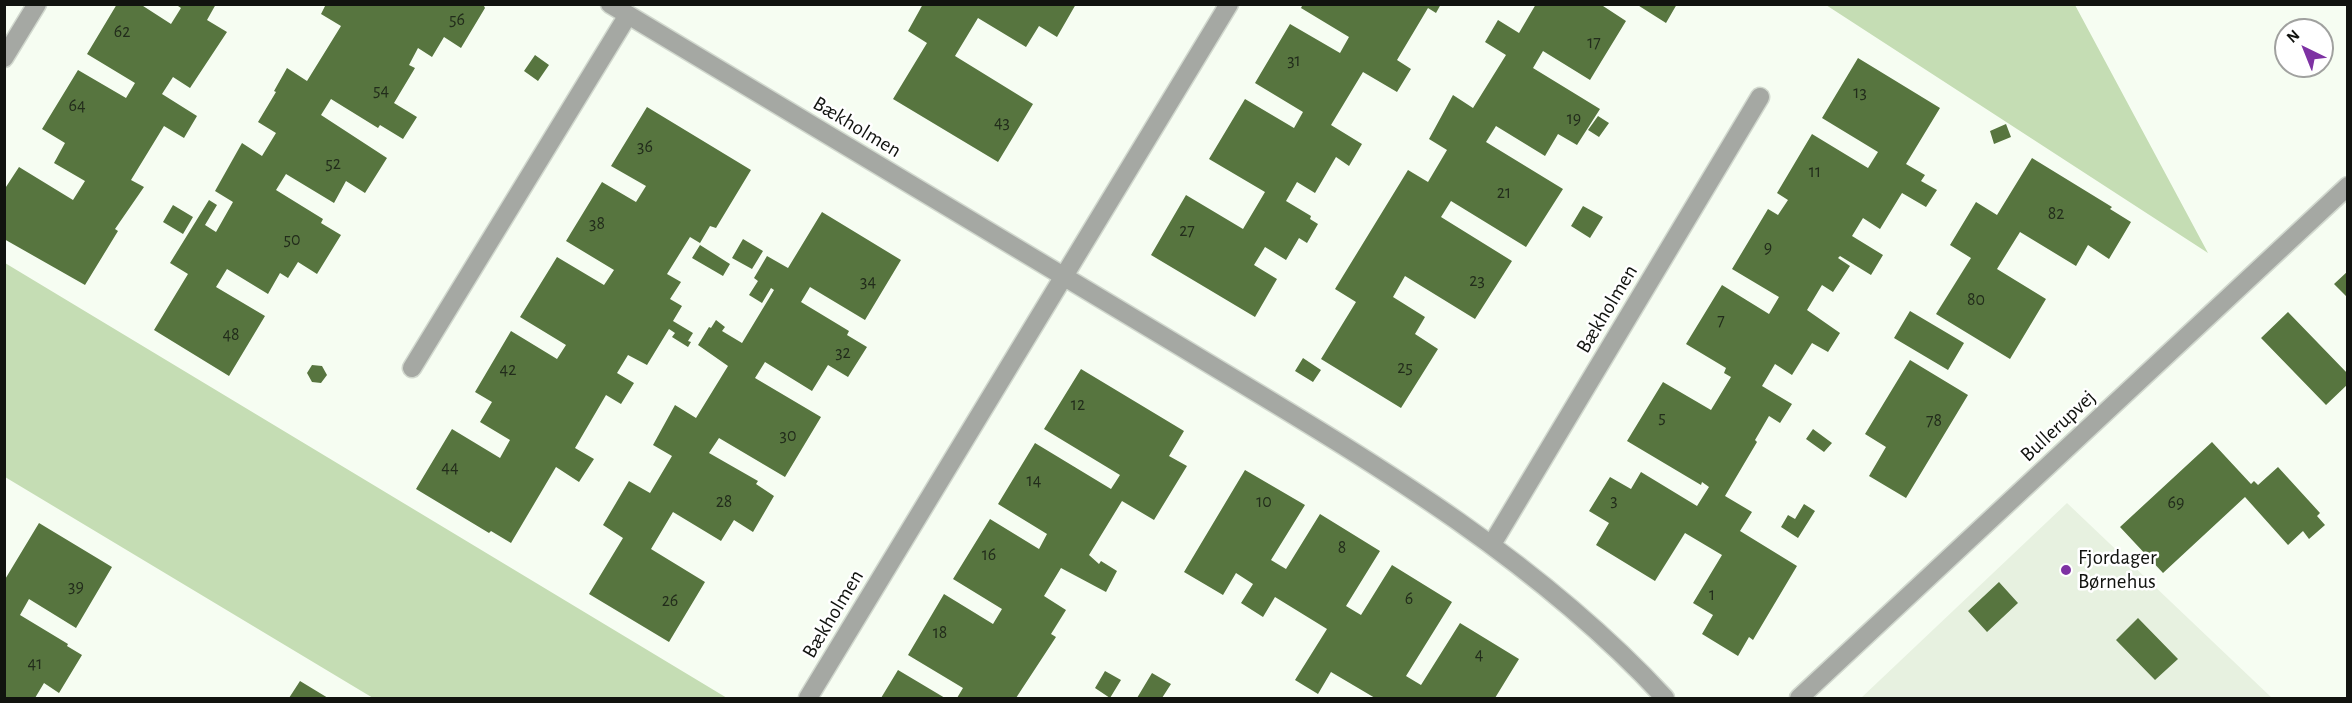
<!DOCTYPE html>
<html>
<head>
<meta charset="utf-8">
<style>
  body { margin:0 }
  #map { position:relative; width:2352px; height:703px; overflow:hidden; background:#f6fdf2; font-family:"Alegreya Sans",sans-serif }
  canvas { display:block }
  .frame { position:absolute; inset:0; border:6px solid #11130f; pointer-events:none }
  .north { position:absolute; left:2274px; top:18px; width:60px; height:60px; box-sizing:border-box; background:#fff; border:2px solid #a0a19f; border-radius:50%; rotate:317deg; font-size:16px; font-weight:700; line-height:24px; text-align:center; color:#11130f }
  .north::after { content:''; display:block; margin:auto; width:21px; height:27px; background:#7e32a3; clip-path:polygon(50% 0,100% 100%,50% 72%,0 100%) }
</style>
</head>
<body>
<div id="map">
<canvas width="2352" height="703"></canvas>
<div class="frame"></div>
<div class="north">N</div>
</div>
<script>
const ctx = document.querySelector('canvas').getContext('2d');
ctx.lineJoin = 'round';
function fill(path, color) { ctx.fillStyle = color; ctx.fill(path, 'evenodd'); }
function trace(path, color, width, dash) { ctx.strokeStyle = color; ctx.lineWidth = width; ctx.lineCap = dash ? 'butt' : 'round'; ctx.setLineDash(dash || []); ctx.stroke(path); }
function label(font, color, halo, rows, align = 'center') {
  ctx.font = font + ' "Alegreya Sans",sans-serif'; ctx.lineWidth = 5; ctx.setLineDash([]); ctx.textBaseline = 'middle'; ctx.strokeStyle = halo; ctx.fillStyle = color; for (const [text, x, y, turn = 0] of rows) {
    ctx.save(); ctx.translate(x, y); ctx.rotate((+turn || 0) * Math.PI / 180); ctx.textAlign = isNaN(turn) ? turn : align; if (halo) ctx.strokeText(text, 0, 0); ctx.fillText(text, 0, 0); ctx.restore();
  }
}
const built = new Path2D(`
  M2067,503L2272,698H1861Z`);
const green = new Path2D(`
  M1826,5H2075L2208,253Z
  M5,263L727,698H373L5,477Z`);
const building = new Path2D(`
  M117,4H140L171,24L181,8L175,4H216L207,20L227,32L190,88L173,77L162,94L197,116L184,138L164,126L131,180L144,187L115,229L118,231L85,285L4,239V190L19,167L73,200L85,181L54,163L65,143L42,129L78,70L126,98L135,83L87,54Z
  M326,4H483L485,8L461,48L444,37L432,57L418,48L409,65L415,68L394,103L417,117L403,139L380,125L378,128L331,99L321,115L387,158L365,193L346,181L334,203L286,174L276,190L323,219L321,223L341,235L317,274L298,262L288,278L280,273L268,294L227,269L216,287L265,316L229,376L154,330L188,274L170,263L209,200L217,205L205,225L216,232L233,202L215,191L242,143L262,156L276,133L258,122L276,92L274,91L287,68L307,81L341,26L321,14Z
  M923,4H1076L1057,37L1039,26L1026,47L978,18L955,56L1033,104L998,162L893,99L927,43L908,31Z
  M1303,4H1441L1436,13L1428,8L1397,60L1411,69L1397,92L1363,72L1331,125L1362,144L1349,166L1336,157L1315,193L1297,182L1286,201L1311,216L1310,219L1318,224L1307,243L1299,238L1286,260L1265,247L1254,265L1277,279L1255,317L1151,255L1186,195L1243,229L1265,192L1209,159L1245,99L1294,128L1303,112L1255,83L1290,24L1340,53L1349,37L1301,8Z
  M1536,4H1600L1626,21L1590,80L1543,51L1533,68L1600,109L1577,145L1558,134L1545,156L1496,126L1486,142L1563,189L1526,247L1451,201L1441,217L1512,261L1475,319L1405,276L1393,297L1425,317L1415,334L1438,349L1401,408L1321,359L1356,302L1335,289L1408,170L1428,182L1447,150L1429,139L1453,95L1473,108L1506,55L1485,42L1498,20L1519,33Z
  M1636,4H1677L1666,23Z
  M535,55L549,65L538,81L524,71Z
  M1858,58L1940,108L1906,164L1925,175L1921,181L1937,190L1926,207L1902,193L1880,229L1863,218L1852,236L1883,255L1871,275L1840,256L1838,258L1850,266L1833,292L1822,285L1807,310L1840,333L1828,352L1812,343L1792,375L1775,364L1762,386L1792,404L1780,423L1769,416L1755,440L1757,442L1725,496L1752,512L1740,531L1797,566L1753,640L1749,637L1738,656L1702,634L1713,615L1693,603L1722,555L1685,533L1655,581L1596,545L1609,523L1589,511L1610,477L1631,489L1641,472L1697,506L1709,487L1702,482L1701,485L1627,441L1663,382L1711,410L1731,377L1724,373L1726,368L1686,344L1722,285L1769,314L1779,297L1732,269L1768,209L1778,215L1788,200L1777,193L1812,134L1868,168L1878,152L1822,118Z
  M647,107L751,170L716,228L710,226L700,243L690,237L667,274L681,282L670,299L682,306L673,321L693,333L688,341L691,342L688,347L672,337L675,333L669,329L647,365L628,355L617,373L634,383L621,404L606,395L575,448L594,459L579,482L556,467L511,543L491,531L489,533L416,489L452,429L500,458L510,440L480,422L492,402L475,392L511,331L557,359L566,345L520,317L557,257L604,285L614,270L566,241L602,182L636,202L646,186L611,166Z
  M1598,116L1609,123L1599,137L1588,130Z
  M2006,124L2011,137L1994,144L1990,131Z
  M2032,158L2112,207L2110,209L2131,222L2109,259L2088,245L2076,266L2020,232L1997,269L2046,299L2010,359L1936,314L1971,258L1950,245L1976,202L1997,215Z
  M173,205L193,217L183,234L163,222Z
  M1583,206L1603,217L1590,238L1571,226Z
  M822,212L901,260L865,320L810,287L801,302L849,331L847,335L867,347L848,377L828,365L812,391L765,362L755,378L821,417L785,477L719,438L709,453L758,481L756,484L774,496L753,532L734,520L721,541L673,512L651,549L705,582L669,642L589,594L623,538L603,525L629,481L650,493L672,456L653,445L675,405L696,418L728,366L698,345L709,327L711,328L716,320L725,327L722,331L742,343L774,290L771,288L762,303L749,295L758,281L754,278L767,256L788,268Z
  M743,239L763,251L752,269L732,258Z
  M700,245L730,264L723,276L692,258Z
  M2348,271V298L2334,284Z
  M1910,311L1964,343L1948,370L1894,338Z
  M2288,312L2348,374V384L2326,405L2261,338Z
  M1303,358L1321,370L1313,382L1295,371Z
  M1910,360L1968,395L1906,498L1869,476L1886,447L1865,434Z
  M312,365L322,366L327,375L321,383L312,382L307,373Z
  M1081,369L1184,431L1169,456L1187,466L1154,520L1122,501L1089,555L1099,564L1101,561L1117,571L1106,592L1061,568L1044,596L1066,610L1051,634L1056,637L1016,698H957L963,688L908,655L944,594L993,624L1002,609L953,579L990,519L1039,549L1047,534L998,504L1035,443L1111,489L1120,475L1044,429Z
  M1813,429L1832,443L1824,452L1806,439Z
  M2212,442L2251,484L2254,481L2258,485L2278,467L2320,513L2317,516L2325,525L2309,539L2303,531L2288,545L2245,497L2163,573L2120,527Z
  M1245,470L1305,505L1271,560L1286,569L1320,514L1380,551L1346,606L1361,615L1392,565L1452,602L1406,676L1421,685L1460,623L1519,659L1495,698H1375L1331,672L1318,694L1295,680L1327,629L1275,597L1263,617L1241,603L1253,584L1236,573L1223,595L1184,572Z
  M1804,504L1815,511L1798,538L1781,527L1788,515L1795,519Z
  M39,523L112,567L76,628L29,599L20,615L68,644L67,646L82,655L59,693L44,683L35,698H4V581Z
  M1999,582L2018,603L1987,632L1968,611Z
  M2138,618L2178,659L2155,680L2116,640Z
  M898,670L945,698H881Z
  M1105,671L1121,680L1110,698L1095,688Z
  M1152,673L1171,684L1162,698H1137Z
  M300,681L328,698H289Z`);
const minor = new Path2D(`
  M610,4C800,120 992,233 1183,348C1353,451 1529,551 1665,698
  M4,58L37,4
  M412,368L628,15
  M1492,544L1760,97
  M808,698L1229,4
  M1799,698L2348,186`);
const markers = [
  [2066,570,6,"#7e32a3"]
];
const numberNames = [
  ["56",457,20],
  ["62",122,32],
  ["17",1594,43],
  ["31",1294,61],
  ["54",381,91],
  ["13",1860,93],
  ["64",77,106],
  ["19",1574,119],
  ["43",1002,123],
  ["36",645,147],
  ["52",333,164],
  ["11",1815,172],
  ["21",1504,193],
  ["82",2056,214],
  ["38",597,224],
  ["27",1187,231],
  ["50",292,240],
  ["9",1768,248],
  ["23",1477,281],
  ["34",868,282],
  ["80",1976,300],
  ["7",1721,321],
  ["48",231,335],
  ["32",843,353],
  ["25",1405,368],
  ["42",508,370],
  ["12",1078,405],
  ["5",1662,418],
  ["78",1934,421],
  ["30",788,436],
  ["44",450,468],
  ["14",1034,481],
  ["3",1614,501],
  ["28",724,502],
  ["10",1264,502],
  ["69",2176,503],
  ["8",1342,548],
  ["16",989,555],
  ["39",76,587],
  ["1",1712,595],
  ["6",1409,599],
  ["26",670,601],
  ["18",940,633],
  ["4",1479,655],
  ["41",35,664]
];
const streetNames = [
  ["Bækholmen",857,127,31],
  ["Bækholmen",1607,309,-59],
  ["Bullerupvej",2058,426,-43],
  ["Bækholmen",833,614,-59]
];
const poiNames = [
  ["Fjordager",2078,558],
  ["Børnehus",2078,582]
];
fill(built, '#e7f1e0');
fill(green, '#c5ddb4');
fill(building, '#57753f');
trace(minor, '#d1d8ce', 21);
trace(minor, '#a5a8a3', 18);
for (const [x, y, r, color] of markers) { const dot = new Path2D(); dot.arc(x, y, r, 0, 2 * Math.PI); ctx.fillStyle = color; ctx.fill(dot); trace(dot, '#fff', 2); }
label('18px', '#222c1b', null, numberNames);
label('21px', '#11130f', '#fff', streetNames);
label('21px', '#11130f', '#fff', poiNames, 'left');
</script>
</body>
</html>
